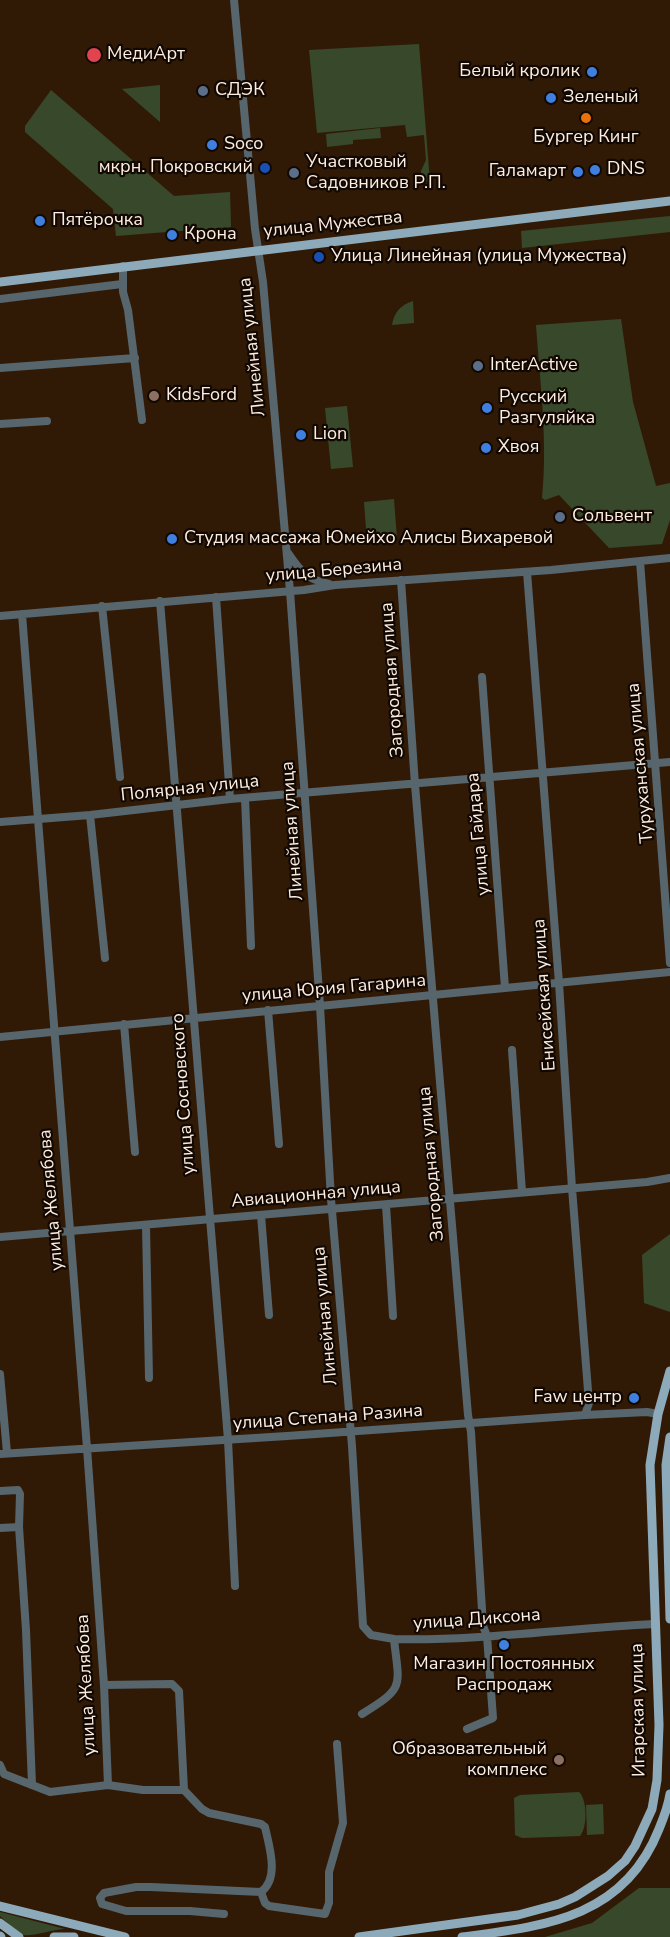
<!DOCTYPE html>
<html>
<head>
<meta charset="utf-8">
<style>
  body { margin:0 }
  canvas { display:block; background:#301a06 }
</style>
</head>
<body>
<canvas width="670" height="1937"></canvas>
<script>
const ctx = document.querySelector('canvas').getContext('2d');
ctx.lineJoin = 'round';
function fill(path, color) { ctx.fillStyle = color; ctx.fill(path, 'evenodd'); }
function trace(path, color, width, dash) { ctx.strokeStyle = color; ctx.lineWidth = width; ctx.lineCap = dash ? 'butt' : 'round'; ctx.setLineDash(dash || []); ctx.stroke(path); }
function label(font, color, halo, rows, align = 'center') {
  ctx.font = font + ' "Nunito Sans",sans-serif'; ctx.lineWidth = 4.5; ctx.setLineDash([]); ctx.textBaseline = 'middle'; ctx.strokeStyle = halo; ctx.fillStyle = color; for (const [text, x, y, turn = 0] of rows) {
    ctx.save(); ctx.translate(x, y); ctx.rotate((+turn || 0) * Math.PI / 180); ctx.textAlign = isNaN(turn) ? turn : align; if (halo) ctx.strokeText(text, 0, 0); ctx.fillText(text, 0, 0); ctx.restore();
  }
}
const green = new Path2D(`
  M419,44L430,182L420,181L421,171L426,160L424,135L407,137L405,125L317,133L309,50Z
  M160,85V122L122,89Z
  M51,90L174,196L230,192L231,227L116,236L113,209L25,132V126Z
  M380,128L381,138L353,140V144L327,147L326,134Z
  M670,216V232L522,248L521,231Z
  M413,301L414,323L392,325C394,313 400,305 413,301Z
  M621,319L633,402L656,486L670,483V520L662,544L609,548L559,495L545,500L542,498C548,441 540,382 536,325Z
  M347,406L353,467L331,469L325,408Z
  M394,499L397,539L367,542L364,502Z
  M670,1234V1312L644,1303L642,1255Z
  M579,1792C587,1799 588,1827 580,1836L522,1838L515,1835L514,1798L520,1795Z
  M603,1804L604,1834L587,1835L586,1805Z
  M639,1888H670V1937H545L592,1923Z
  M0,1912L65,1929C53,1929 33,1937 23,1935C15,1931 7,1922 0,1916Z`);
const minor = new Path2D(`
  M234,0L255,229L263,282L290,591L320,1006L331,1199L352,1446L363,1626L371,1635L394,1639
  M123,266V292L128,310L142,420
  M0,299L122,284
  M0,368L135,358
  M0,424L47,421
  M288,553C301,572 306,579 329,584
  M640,561L670,963
  M527,572L559,983L572,1188L589,1403L585,1415
  M401,580L415,785L468,1415L471,1432L483,1626L487,1636L493,1718L467,1729
  M216,597L230,799
  M160,601L228,1440L235,1586
  M102,606L120,777
  M22,614L87,1448L104,1685L108,1785
  M0,616L304,590L335,585L551,570L670,558
  M482,677L505,988
  M245,798L251,946
  M90,815L105,958
  M0,822L90,815L230,799L670,762
  M268,1010L279,1144
  M124,1024L135,1152
  M0,1037L670,972
  M512,1050L522,1192
  M386,1205L393,1316
  M261,1215L269,1315
  M146,1226L149,1378
  M0,1237L647,1182L670,1178
  M0,1374L7,1453
  M0,1454L287,1436L585,1415L647,1412L658,1414
  M0,1491L18,1490L20,1494L19,1527L26,1630L32,1785
  M0,1528L19,1527
  M104,1685L172,1684L179,1691L184,1790
  M362,1714C406,1687 399,1687 394,1639C481,1641 568,1628 654,1624
  M0,1765L4,1774L9,1776L50,1792L108,1785L143,1790H184L202,1809L209,1813L261,1824L265,1827C269,1846 280,1878 261,1892L151,1887H136L104,1893L100,1898L102,1904L126,1911H190L224,1914
  M261,1892L265,1903L269,1906L325,1914L329,1903V1872L343,1823L337,1744`);
const major = new Path2D(`
  M0,282L670,201
  M670,1437L666,1465L670,1619
  M0,1906L125,1937
  M0,1923L19,1937
  M0,1936L1,1937
  M54,1937H74
  M359,1937L518,1915L559,1904L575,1897L608,1876L625,1861L635,1846L652,1809L657,1780L659,1725L650,1465L658,1414L670,1371
  M462,1937C545,1926 624,1918 659,1829C664,1817 668,1807 670,1794`);
const markers = [
  [94,55,8,"#e0444e"],
  [592,72,6,"#3f7fe0"],
  [203,91,6,"#5c6f8a"],
  [551,98,6,"#3f7fe0"],
  [586,118,6,"#e8710a"],
  [212,145,6,"#3f7fe0"],
  [265,168,6,"#1a4fb4"],
  [595,170,6,"#3f7fe0"],
  [578,172,6,"#3f7fe0"],
  [294,173,6,"#5c6f8a"],
  [40,221,6,"#3f7fe0"],
  [172,235,6,"#3f7fe0"],
  [319,257,6,"#1a4fb4"],
  [478,366,6,"#5c6f8a"],
  [154,396,6,"#8d6e63"],
  [487,408,6,"#3f7fe0"],
  [301,435,6,"#3f7fe0"],
  [486,448,6,"#3f7fe0"],
  [560,517,6,"#5c6f8a"],
  [172,539,6,"#3f7fe0"],
  [634,1398,6,"#3f7fe0"],
  [504,1645,6,"#3f7fe0"],
  [559,1760,6,"#8d6e63"]
];
const poiNames = [
  ["МедиАрт",107,55],
  ["Белый кролик",580,72,"right"],
  ["СДЭК",215,91],
  ["Зеленый",563,98],
  ["Бургер Кинг",586,138,"center"],
  ["Soco",224,145],
  ["Участковый",306,163],
  ["Садовников Р.П.",306,184],
  ["мкрн. Покровский",253,168,"right"],
  ["DNS",607,170],
  ["Галамарт",566,172,"right"],
  ["Пятёрочка",52,221],
  ["Крона",184,235],
  ["Улица Линейная (улица Мужества)",331,257],
  ["InterActive",490,366],
  ["KidsFord",166,396],
  ["Русский",499,398],
  ["Разгуляйка",499,419],
  ["Lion",313,435],
  ["Хвоя",498,448],
  ["Сольвент",572,517],
  ["Студия массажа Юмейхо Алисы Вихаревой",184,539],
  ["Faw центр",622,1398,"right"],
  ["Магазин Постоянных",504,1665,"center"],
  ["Распродаж",504,1686,"center"],
  ["Образовательный",547,1750,"right"],
  ["комплекс",547,1771,"right"]
];
const streetNames = [
  ["улица Мужества",333,225,-6],
  ["Линейная улица",253,347,-96],
  ["улица Березина",334,571,-5],
  ["Загородная улица",393,680,-94],
  ["Туруханская улица",641,763,-95],
  ["Полярная улица",190,789,-6],
  ["Линейная улица",293,831,-94],
  ["улица Гайдара",479,834,-95],
  ["улица Юрия Гагарина",334,989,-5],
  ["Енисейская улица",545,995,-94],
  ["улица Сосновского",184,1094,-94],
  ["Загородная улица",432,1164,-95],
  ["Авиационная улица",316,1195,-5],
  ["улица Желябова",52,1200,-95],
  ["Линейная улица",326,1316,-95],
  ["улица Степана Разина",328,1418,-4],
  ["улица Диксона",477,1620,-4],
  ["улица Желябова",87,1685,-93],
  ["Игарская улица",639,1710,-91]
];
fill(green, '#37492a');
trace(minor, '#57656d', 8);
trace(major, '#8daaba', 9);
for (const [x, y, r, color] of markers) { const dot = new Path2D(); dot.arc(x, y, r, 0, 2 * Math.PI); ctx.fillStyle = color; ctx.fill(dot); trace(dot, '#110802', 2); }
label('18px', '#feeee2', '#110802', poiNames, 'left');
label('18px', '#feeee2', '#110802', streetNames);
</script>
</body>
</html>
